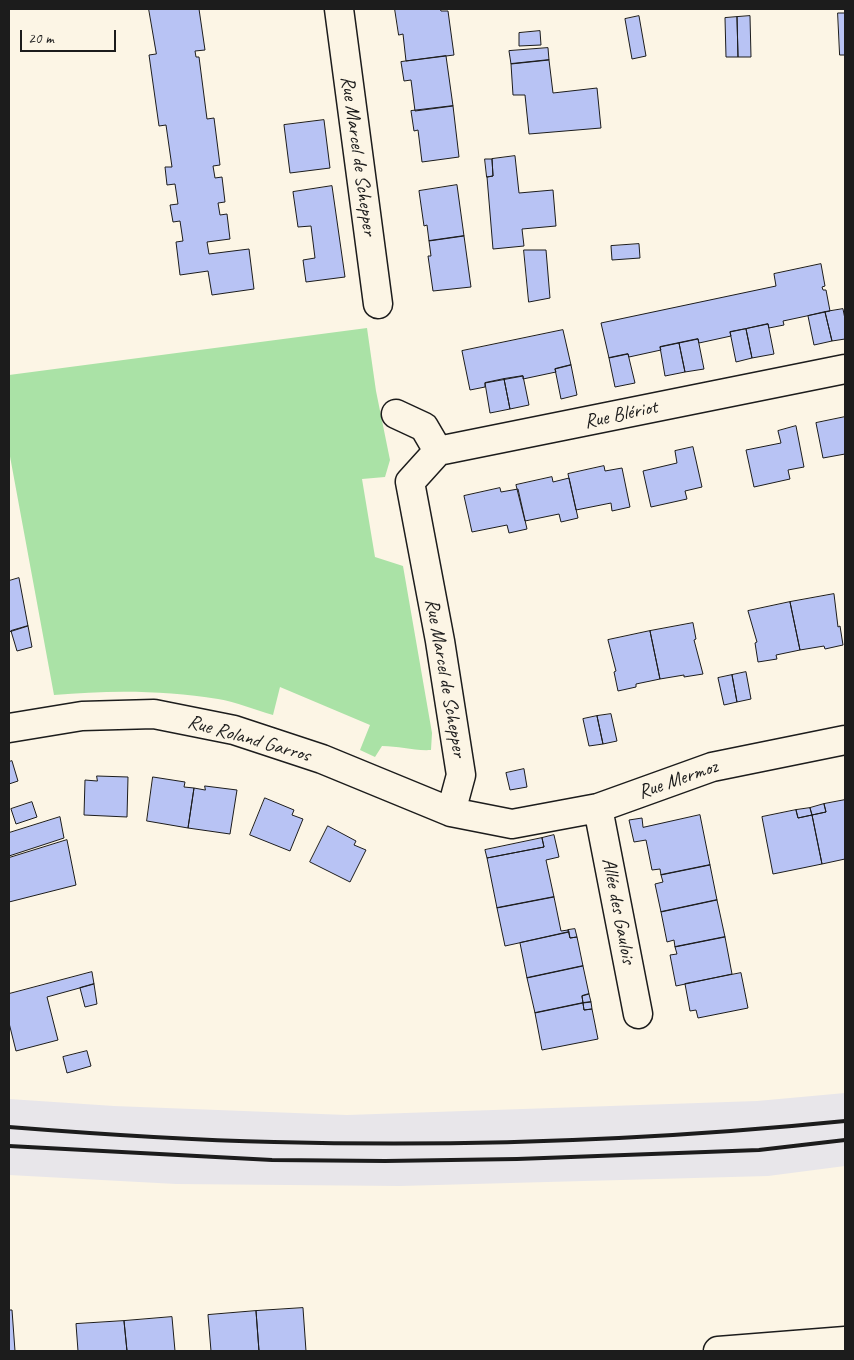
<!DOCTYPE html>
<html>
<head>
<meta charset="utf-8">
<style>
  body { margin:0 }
  #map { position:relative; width:854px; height:1360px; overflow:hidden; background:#fcf5e5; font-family:Caveat,sans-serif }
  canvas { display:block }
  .frame { position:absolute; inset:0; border:10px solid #1c1c1c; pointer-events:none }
  .scale { position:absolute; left:20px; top:30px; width:96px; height:22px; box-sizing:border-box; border:2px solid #1c1c1c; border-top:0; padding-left:6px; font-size:15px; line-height:18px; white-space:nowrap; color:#1c1c1c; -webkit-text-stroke:4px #fcf5e5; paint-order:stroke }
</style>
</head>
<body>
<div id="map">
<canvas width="854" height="1360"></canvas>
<div class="frame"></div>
<div class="scale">20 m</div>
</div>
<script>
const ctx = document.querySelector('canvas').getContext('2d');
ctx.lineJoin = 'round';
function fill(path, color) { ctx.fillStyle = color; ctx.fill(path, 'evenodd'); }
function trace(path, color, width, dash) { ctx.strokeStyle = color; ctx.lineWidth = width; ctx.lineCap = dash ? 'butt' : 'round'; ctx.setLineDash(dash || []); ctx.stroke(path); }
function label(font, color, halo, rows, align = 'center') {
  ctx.font = font + ' Caveat,sans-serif'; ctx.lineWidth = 4; ctx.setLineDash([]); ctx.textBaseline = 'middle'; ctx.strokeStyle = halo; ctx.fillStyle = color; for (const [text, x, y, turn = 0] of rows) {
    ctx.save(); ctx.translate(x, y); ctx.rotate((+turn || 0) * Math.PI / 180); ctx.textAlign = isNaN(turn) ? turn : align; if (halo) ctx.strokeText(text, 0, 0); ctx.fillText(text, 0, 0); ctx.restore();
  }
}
const built = new Path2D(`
  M845,1093V1166L768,1176L400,1186L176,1184L9,1175V1099L114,1106L347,1115L757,1101Z`);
const green = new Path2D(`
  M367,328L376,391L390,460L385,477L362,479L375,557L403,566L432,733L431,750C414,751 399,746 382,746L375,757L360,750L370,725L280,687L273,715C255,710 236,702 218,699C164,690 108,690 54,695L9,451V375Z`);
const building = new Path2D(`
  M149,9H199L205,50L195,51L196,57H199L207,119L214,118L220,165L213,166L215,178L222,177L225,202L218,203L220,215L227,214L230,239L207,242L209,254L249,249L254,289L212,295L208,271L180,275L176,242L183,241L180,221L173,222L170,205L178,204L175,184L167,185L165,167H172L166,125L159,126L149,55L156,54Z
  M395,9H440L441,11H448L454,55L406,61L403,34L399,35Z
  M838,13H845V55H840Z
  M639,16L646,56L632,59L625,19Z
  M750,16L751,57H738L737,17Z
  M737,17L738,57H726L725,18Z
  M540,31L541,45L519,46V33Z
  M548,48L549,60L511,64L509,51Z
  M446,56L453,106L415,111L411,80L404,81L401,62Z
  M549,60L553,93L597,88L601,128L529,134L525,95H513L511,64Z
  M453,106L459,157L422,162L418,130L414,131L411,111Z
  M324,120L330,168L290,173L284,125Z
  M515,156L519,193L553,190L556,226L522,229L524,246L493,249L487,177L493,176L492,159Z
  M485,159H492L493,176L487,177Z
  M457,185L464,236L429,241L427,225L424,226L419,191Z
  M332,186L345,277L306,282L303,260L315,258L311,226L298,227L293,192Z
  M464,236L471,287L433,291L428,256H431L429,241Z
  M639,244L640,258L612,260L611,246Z
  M524,250H546L550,298L529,302Z
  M821,264L825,286L822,287L823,290H826L830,311L783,321L784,325L769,328L768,324L730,332L731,336L699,343L698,339L660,347L661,350L629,357L628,354L609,358L601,323L776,286L774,274Z
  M843,309L845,319V339L832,341L825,312Z
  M825,312L832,341L814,345L808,316Z
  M768,324L774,354L752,358L746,329Z
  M746,329L752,358L736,362L730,332Z
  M563,330L571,365L555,369L556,372L523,379V376L485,383V387L470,390L462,351Z
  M698,339L704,369L685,372L679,343Z
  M679,343L685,372L665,376L660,347Z
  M628,354L635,383L615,387L609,358Z
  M571,365L577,395L561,399L555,369Z
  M523,376L529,405L510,409L504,379Z
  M504,379L510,409L490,413L485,383Z
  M845,417V454L823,458L816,423Z
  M796,426L804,467L788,470L790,479L754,487L746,450L781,443L778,431Z
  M693,447L702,487L685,491L687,499L651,507L643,471L677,463L675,451Z
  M604,466L605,471L622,468L630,507L612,511L611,503L576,510L568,474Z
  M552,477L553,482L569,478L578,518L561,522L559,514L525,521L516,485Z
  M500,488L501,492L518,489L527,529L509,533L507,525L472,532L464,496Z
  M19,578L28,626L9,632V581Z
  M834,594L838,627L840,626L843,645L825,649L824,646L800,650L790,602Z
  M790,602L800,650L776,655L777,659L758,662L755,643L757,642L748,611Z
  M693,623L696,639L694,640L703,674L684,677V675L660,679L650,631Z
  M28,626L32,647L17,651L11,631Z
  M650,631L660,679L636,684V687L618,691L614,672L616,671L608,640Z
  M746,672L751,699L737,702L732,675Z
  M732,675L737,702L724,705L718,678Z
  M611,714L617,741L603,744L597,716Z
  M597,716L603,744L589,746L583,719Z
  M12,761L18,781L9,784V762Z
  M524,769L527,787L510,790L506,773Z
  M97,776L128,777L127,817L84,815L85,780L97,781Z
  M153,777L185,782L184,787L194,788L188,828L147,821Z
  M205,786L237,790L230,834L188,828L194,788L205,790Z
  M265,798L294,810L292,815L303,819L290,851L250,835Z
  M845,800V859L822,864L812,815L826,812L824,804Z
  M32,802L37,817L16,824L11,809Z
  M824,804L826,812L812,815L810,808Z
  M810,808L812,815L798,818L796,810Z
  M796,810L798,818L812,815L822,864L773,874L762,817Z
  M700,815L710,865L661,875L660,869L652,870L646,840L634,842L629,820L642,818L643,827Z
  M60,817L64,838L9,856V833Z
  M328,826L356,841L354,845L366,850L350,882L310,862Z
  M554,835L559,857L546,860L554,897L497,908L487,858L544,847L542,838Z
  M542,838L544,847L487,858L485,850Z
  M67,840L76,885L9,902V858Z
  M710,865L717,900L661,912L655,884L663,882L661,875Z
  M554,897L561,931L568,930L569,932L505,946L497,908Z
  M717,900L725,937L675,947L674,940L667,942L661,912Z
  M575,929L577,937L570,938L568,930Z
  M569,932L570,938L577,937L583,966L527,978L520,943Z
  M725,937L732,974L676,986L670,955L677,954L675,947Z
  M583,966L589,994L582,996L583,1003L535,1013L527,978Z
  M92,972L94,984L47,997L58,1040L16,1051L9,1023V994Z
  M741,973L748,1008L698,1018L696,1010L690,1011L685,984Z
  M94,984L97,1004L85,1007L80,988Z
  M589,994L591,1002L583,1003L582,996Z
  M591,1002L592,1009L584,1010L583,1003Z
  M583,1003L584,1010L592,1009L598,1039L542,1050L535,1013Z
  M87,1051L91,1066L67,1073L63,1057Z
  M303,1308L306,1351H259L256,1311Z
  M9,1310H12L15,1351H9Z
  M256,1311L259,1351H211L208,1315Z
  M172,1317L175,1351H127L124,1321Z
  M124,1321L127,1351H78L76,1324Z`);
const minor = new Path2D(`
  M339,9L378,304
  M396,414L424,427L438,451
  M9,728L82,716L154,714L234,730L322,759L451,812L512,824L598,808L712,767L845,740
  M598,808L638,1014
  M451,812L461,775L440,641L410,482L438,451L845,369
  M718,1351L845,1341`);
const rail = new Path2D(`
  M9,1127C97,1134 185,1140 274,1142C464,1147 656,1140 845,1121
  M9,1146L272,1160L385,1161L517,1159L759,1150L845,1140`);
const streetNames = [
  ["Rue Marcel de Schepper",358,156,82],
  ["Rue Blériot",621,415,-12],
  ["Rue Marcel de Schepper",445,678,80],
  ["Rue Roland Garros",249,739,16],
  ["Rue Mermoz",678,780,-19],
  ["Allée des Gaulois",618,911,79]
];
fill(built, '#e8e6ea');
fill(green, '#aae2a6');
fill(building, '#b8c3f4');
trace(building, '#1c1c1c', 1);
trace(minor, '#1c1c1c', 31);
trace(minor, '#fcf5e5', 28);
trace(rail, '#1c1c1c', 4);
label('20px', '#1c1c1c', '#fcf5e5', streetNames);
</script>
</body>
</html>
